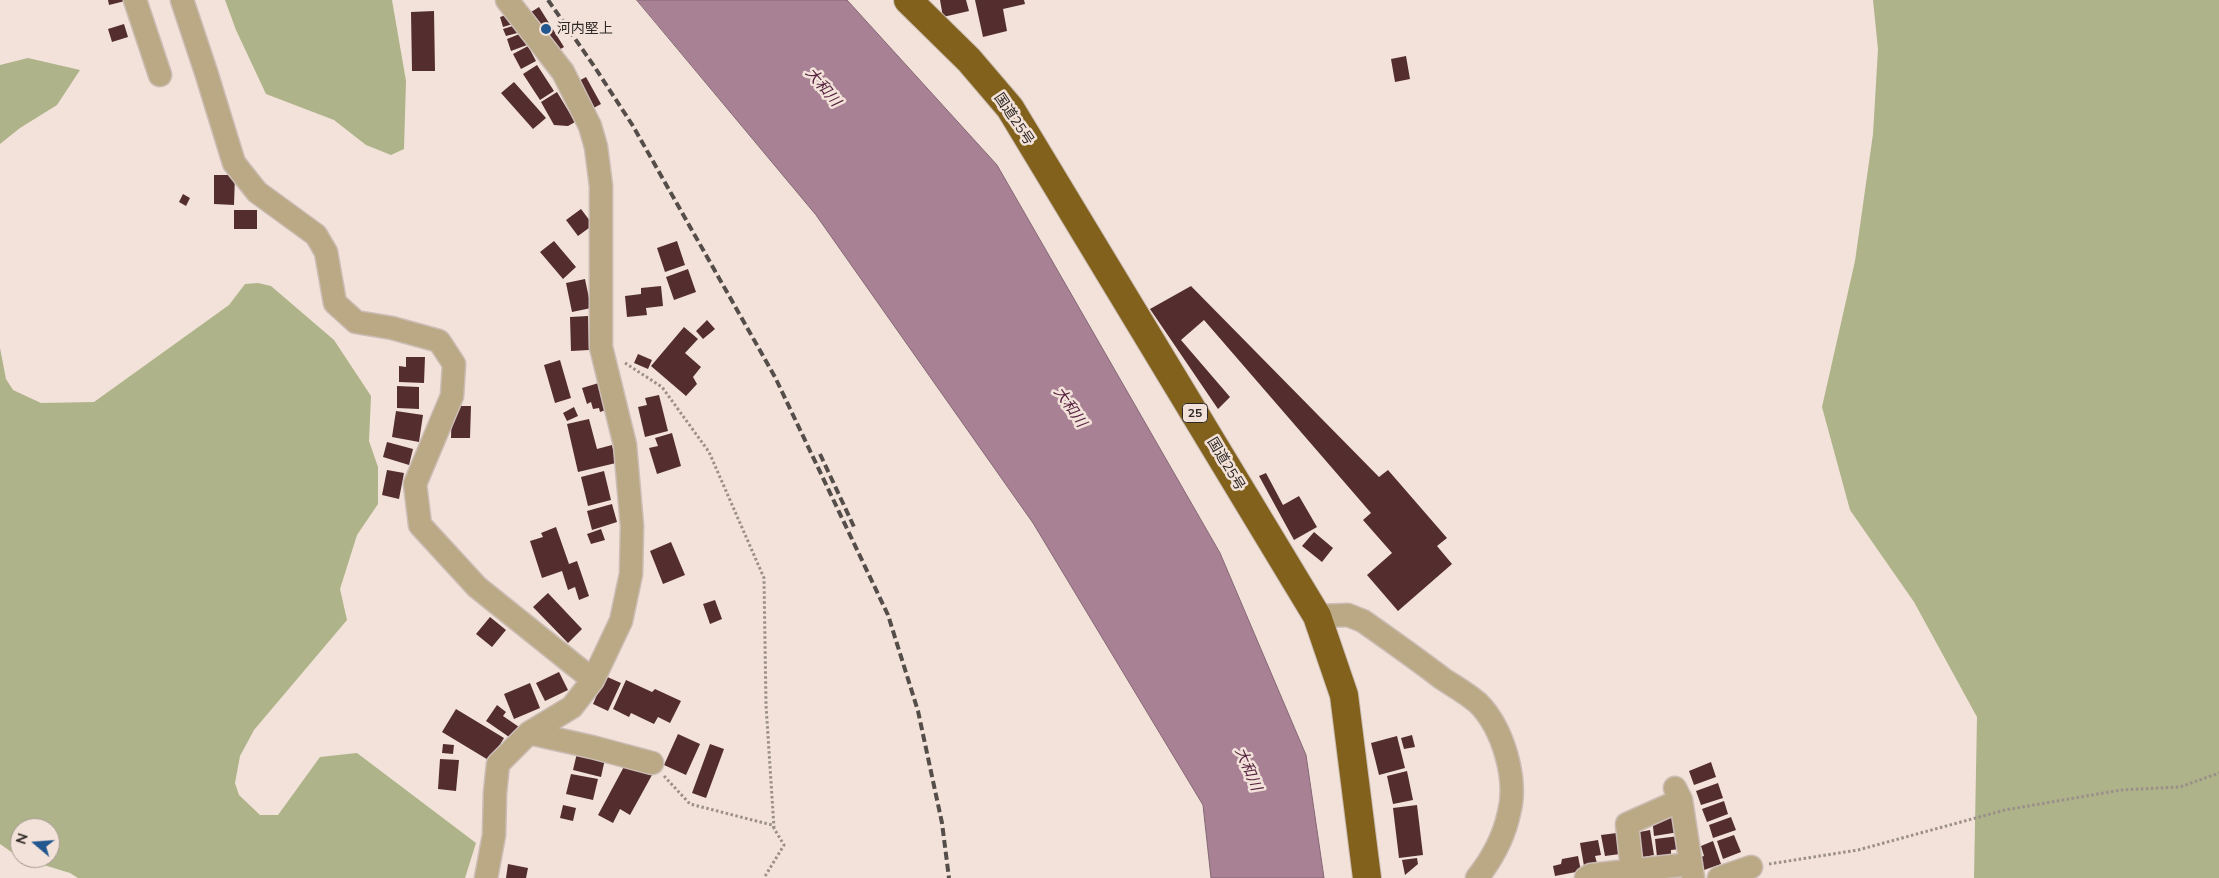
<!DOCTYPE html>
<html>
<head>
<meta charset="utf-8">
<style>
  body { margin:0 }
  #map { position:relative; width:2219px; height:878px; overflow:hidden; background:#f2e2d9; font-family:Mulish,sans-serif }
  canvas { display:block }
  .north { position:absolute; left:10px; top:818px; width:50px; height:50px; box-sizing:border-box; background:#f2e2d9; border:1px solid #a49891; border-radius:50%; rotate:288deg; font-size:14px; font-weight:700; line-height:20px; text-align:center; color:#2f2926 }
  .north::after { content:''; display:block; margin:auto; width:18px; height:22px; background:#22578f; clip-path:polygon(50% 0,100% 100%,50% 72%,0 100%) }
</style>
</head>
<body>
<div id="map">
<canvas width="2219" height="878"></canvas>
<div class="north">N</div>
</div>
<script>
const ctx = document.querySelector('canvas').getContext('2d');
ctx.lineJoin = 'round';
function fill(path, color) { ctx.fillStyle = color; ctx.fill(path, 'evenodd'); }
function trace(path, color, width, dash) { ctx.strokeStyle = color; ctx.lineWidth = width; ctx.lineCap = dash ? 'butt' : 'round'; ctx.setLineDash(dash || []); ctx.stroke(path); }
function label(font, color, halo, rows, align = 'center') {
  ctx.font = font + ' Mulish,"Noto Sans JP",sans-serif'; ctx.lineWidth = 5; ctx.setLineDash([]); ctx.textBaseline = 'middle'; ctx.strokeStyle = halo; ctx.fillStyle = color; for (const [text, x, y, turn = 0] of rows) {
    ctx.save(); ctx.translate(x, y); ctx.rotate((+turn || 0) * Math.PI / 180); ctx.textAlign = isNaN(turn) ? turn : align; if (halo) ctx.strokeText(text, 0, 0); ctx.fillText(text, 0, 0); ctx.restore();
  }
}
const forest = new Path2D(`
  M225,0H392L406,81L404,149L391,155L366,145L334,120L266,94L236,30Z
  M1873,0H2219V878H1974L1977,717L1914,602L1850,510L1822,407L1855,261L1873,134L1878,49Z
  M28,58L80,70L57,105L20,128L0,144V65Z
  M258,283L271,286L334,340L371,396L369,441L378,467V504L357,535L340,589L347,620L254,730L240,756L235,783L239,795L260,815H278L320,757L357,753L476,843L465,878H78L70,873L21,858H50V828H20V858L0,844V348L6,379L13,390L41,403L94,402L229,305L245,284Z`);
const water = new Path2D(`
  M637,0H847L997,165L1220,553L1306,755L1324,878H1211L1203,805L1033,523L816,215Z`);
const building = new Path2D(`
  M108,0H125V1L109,5Z
  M940,0H966L969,11L943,17Z
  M975,0H1024L1025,4L1003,9L1007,31L983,37Z
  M539,7L564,47L552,54L528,14Z
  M434,11L435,71H412L411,12Z
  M513,13L516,23L503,27L500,17Z
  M124,24L128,37L112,42L108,29Z
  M519,24L521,32L506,36L503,29Z
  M522,33L527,45L511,51L507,39Z
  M528,46L536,61L521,69L513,54Z
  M1406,56L1410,79L1395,82L1391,59Z
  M537,65L554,91L540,100L523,74Z
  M586,77L601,104L588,111L573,84Z
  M514,82L546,118L533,129L501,93Z
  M557,92L575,122L568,126L554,125L541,102Z
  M214,175H235L234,205L214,204Z
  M183,194L190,198L186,206L179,202Z
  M581,209L593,225L578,236L566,220Z
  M234,210H257V229H234Z
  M554,241L576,267L563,279L540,252Z
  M677,241L685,265L665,272L657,248Z
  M688,269L696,292L674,300L666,277Z
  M585,279L591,308L572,312L566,283Z
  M661,286L663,306L646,308L647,315L627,317L625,296L641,294V288Z
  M1191,286L1379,477L1388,470L1447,538L1437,546L1452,564L1398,611L1367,575L1392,553L1363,520L1371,513L1204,320L1181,340L1230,397L1218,409L1150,309Z
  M588,316L589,350L571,351L570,317Z
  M707,320L715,329L703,339L696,331Z
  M684,327L698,339L685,353L701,367L693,377L697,384L686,396L651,366Z
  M638,354L652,360L648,369L634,363Z
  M406,357H425L424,383L399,382V366L406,367Z
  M560,360L571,398L555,403L544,365Z
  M602,382L609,409L600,412L599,408L593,409L591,402L587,404L582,388Z
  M397,386L419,387V409L397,408Z
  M659,395L668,431L645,437L638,407L647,405L645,398Z
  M452,406H471L470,438H451Z
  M574,407L578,416L567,421L563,413Z
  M396,411L423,415L419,442L392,437Z
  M589,419L597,449L612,445L616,463L578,472L567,424Z
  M672,433L681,466L657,474L649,448L658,446L655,438Z
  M387,442L413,449L409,465L383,457Z
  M387,470L404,473L399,499L382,495Z
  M604,471L611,500L588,506L581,477Z
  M1266,473L1283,505L1299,496L1317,527L1294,540L1259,476Z
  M612,504L617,522L592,530L587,511Z
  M556,527L569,564L577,561L589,596L579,600L575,587L568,590L562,571L542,578L530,541L543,537L541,533Z
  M601,529L605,540L591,544L587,534Z
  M1314,532L1333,548L1322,562L1302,546Z
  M671,542L685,575L663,584L650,551Z
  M548,593L582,629L568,643L533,607Z
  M715,600L722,619L710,624L703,604Z
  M490,617L506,630L492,647L476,634Z
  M559,672L568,690L545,701L536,683Z
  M605,676L621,683L608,711L593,704Z
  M626,680L652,692L655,689L681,701L670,723L658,717L654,724L631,713L629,717L613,709Z
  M530,683L540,708L514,719L504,694Z
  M497,705L506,712L503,716L519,727L512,739L486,721Z
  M456,709L504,738L490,761L442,732Z
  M678,734L700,744L686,775L664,765Z
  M1412,735L1415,747L1404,749L1401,738Z
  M1397,736L1405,768L1379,775L1371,743Z
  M443,744L454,745L453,754L442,753Z
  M710,744L724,749L706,798L692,793Z
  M577,753L605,759L601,777L573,770Z
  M440,759L459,760L456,791L438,789Z
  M627,761L652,775L630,815L620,809L613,823L598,815Z
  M1711,762L1716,777L1694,785L1689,771Z
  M1407,771L1413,800L1393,804L1387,776Z
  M571,774L598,779L593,800L566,794Z
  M1718,783L1723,798L1701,805L1696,791Z
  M1724,801L1728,814L1707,822L1702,809Z
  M563,805L576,808L573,821L560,818Z
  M1417,805L1423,855L1399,858L1393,808Z
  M1676,814L1679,832L1654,836L1652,817Z
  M1731,817L1736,830L1713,838L1709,825Z
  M1650,830L1654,855L1639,858L1635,833Z
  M1617,833L1620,854L1605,856L1601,835Z
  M1734,835L1741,852L1723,859L1717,841Z
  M1679,836L1680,849L1671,850V855L1657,857L1655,839Z
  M1598,840L1601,855L1595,856L1597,863L1584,866L1580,843Z
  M1713,841L1721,864L1704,870L1700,857L1704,856L1701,846Z
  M1578,856L1581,871L1555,876L1553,866L1561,864L1562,859Z
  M1417,858L1418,864L1405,875L1402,860Z
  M508,864L528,868L526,878H506Z`);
const path = new Path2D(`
  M625,363L662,387L709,452L764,578L766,705L774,828
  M664,776L690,804L772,825L784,845L764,878
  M1769,864L1858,850L2005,810L2121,790L2180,787L2219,773`);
const minor = new Path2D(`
  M135,0L160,75
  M182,0L206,72L234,163L257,192L316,235L326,252L335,303L356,322L392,328L439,341L454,364L452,396L415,484L420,525L477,587L593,680
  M507,0L563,72L590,126L596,147L601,186V347L625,445L632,526L631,574L621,621L593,680L572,707L529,733
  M1317,616L1348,615L1363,621C1390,640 1417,659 1443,679C1454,686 1468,694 1478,703C1503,728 1518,779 1509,813C1504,837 1492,859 1477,878
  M1675,788L1681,800L1693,878
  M486,878L494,835L495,793L498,764L529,733L592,747L652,763
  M1586,878L1591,875L1691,864
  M1633,878L1627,824L1681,800
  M1719,878L1751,867`);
const highway = new Path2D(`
  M908,0L969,60L1010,108L1317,616L1344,695L1367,878`);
const rail = new Path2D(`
  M548,0L594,66L633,126L775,377L888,615L918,711L942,823L949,878
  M820,454L855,529`);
const markers = [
  [546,29,6,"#22578f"]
];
const shields = [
  [1195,413,25]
];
const shieldNames = [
  ["25",1195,413]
];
const poiNames = [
  ["河内堅上",557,29]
];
const streetNames = [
  ["国道25号",1014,119,56],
  ["国道25号",1226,464,59]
];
const waterNames = [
  ["大和川",823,87,50],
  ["大和川",1070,407,55],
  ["大和川",1248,769,67]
];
fill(forest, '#aeb38a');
fill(water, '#a98195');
trace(water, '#846774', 1);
fill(building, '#542e2f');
trace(minor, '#cbbdb5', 25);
trace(highway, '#cbbdb5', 30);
trace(path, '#9b8f89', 3, [2.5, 2.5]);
trace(minor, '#bba885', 22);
trace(highway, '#82611d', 28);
trace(rail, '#554d49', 4, [8, 4]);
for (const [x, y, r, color] of markers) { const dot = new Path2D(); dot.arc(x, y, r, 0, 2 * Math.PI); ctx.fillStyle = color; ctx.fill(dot); trace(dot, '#f2e2d9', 2); }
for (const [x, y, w] of shields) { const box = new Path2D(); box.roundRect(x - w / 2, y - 9.5, w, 19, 4); ctx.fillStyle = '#f2e2d9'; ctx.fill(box); trace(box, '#2f2926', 1); }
label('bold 12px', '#2f2926', null, shieldNames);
label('14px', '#2f2926', '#f2e2d9', poiNames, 'left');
label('14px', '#2f2926', '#f2e2d9', streetNames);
label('italic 15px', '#56213f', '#f2e2d9', waterNames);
</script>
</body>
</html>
